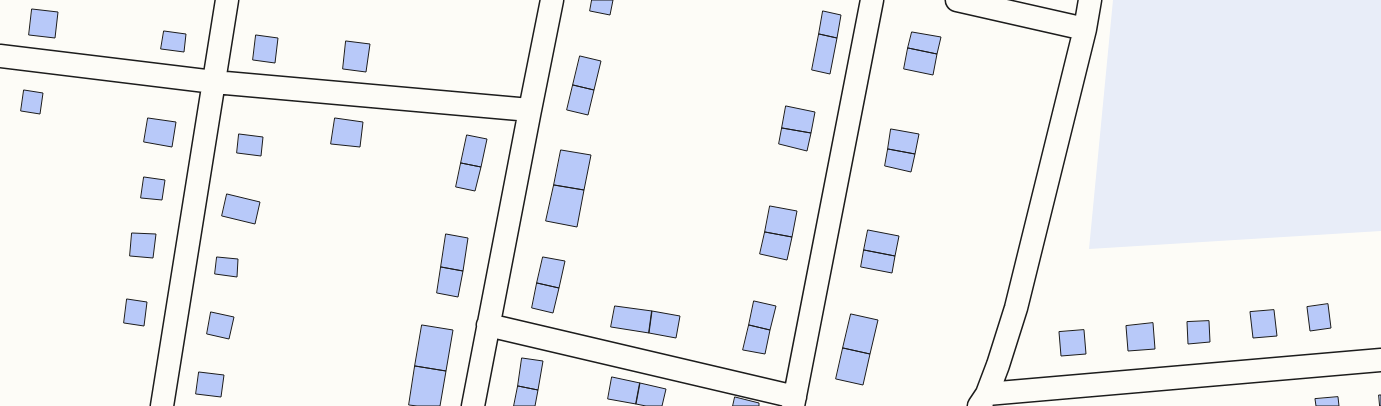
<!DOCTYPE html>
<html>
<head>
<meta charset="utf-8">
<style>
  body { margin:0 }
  canvas { display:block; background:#fdfcf7 }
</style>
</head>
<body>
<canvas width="1381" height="406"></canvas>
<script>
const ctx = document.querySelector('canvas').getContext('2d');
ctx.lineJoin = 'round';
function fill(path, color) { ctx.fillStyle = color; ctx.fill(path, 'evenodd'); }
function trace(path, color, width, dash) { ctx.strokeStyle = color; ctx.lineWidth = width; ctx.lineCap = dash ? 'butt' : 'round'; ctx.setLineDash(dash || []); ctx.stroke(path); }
const built = new Path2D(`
  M1113,0H1381V231L1089,249Z`);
const building = new Path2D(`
  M592,0H613L610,15L590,11Z
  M32,9L58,12L55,38L29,35Z
  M823,11L841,15L837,38L819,34Z
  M164,31L186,34L184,52L161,49Z
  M912,32L941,37L937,54L908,48Z
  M819,34L837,38L830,74L812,70Z
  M256,35L278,38L275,63L253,60Z
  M346,41L370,44L366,72L343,69Z
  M908,48L937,54L933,75L904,69Z
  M580,56L601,61L594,90L573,85Z
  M573,85L594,90L588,115L567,110Z
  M24,90L43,93L40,114L21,111Z
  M786,106L815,112L811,133L782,128Z
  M148,118L176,122L172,147L144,142Z
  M335,118L363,122L360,147L331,144Z
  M782,128L811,133L807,151L779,144Z
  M891,129L919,134L915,154L888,149Z
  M239,134L263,137L261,156L237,153Z
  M467,135L487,139L481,167L461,163Z
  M888,149L915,154L911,172L885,166Z
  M561,150L591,155L584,190L554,185Z
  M461,163L481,167L475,191L456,187Z
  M144,177L165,180L162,200L141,198Z
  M554,185L584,190L577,227L546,221Z
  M227,194L260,202L255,224L222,216Z
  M770,206L797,211L792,237L765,232Z
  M868,230L899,236L895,256L864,250Z
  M765,232L792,237L787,260L760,254Z
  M132,233L156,234L153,258L130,256Z
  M446,234L468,238L463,271L441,267Z
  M864,250L895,256L892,273L861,267Z
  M217,257L238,259L237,277L215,274Z
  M543,257L565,261L559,288L537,283Z
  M441,267L463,271L458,297L437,293Z
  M537,283L559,288L553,313L532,308Z
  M127,299L147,302L144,326L124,323Z
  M754,301L776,306L770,330L749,325Z
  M1328,304L1331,328L1310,331L1307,307Z
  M615,306L652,311L649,333L611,327Z
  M1274,310L1277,336L1253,338L1250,312Z
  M652,311L680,316L676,338L649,333Z
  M211,312L234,317L229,339L207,334Z
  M851,314L878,320L870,354L843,348Z
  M1209,321L1210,342L1188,344L1187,322Z
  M1153,323L1155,349L1128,351L1126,326Z
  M422,325L453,330L446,371L415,366Z
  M749,325L770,330L765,354L743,350Z
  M1084,330L1086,354L1061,356L1059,332Z
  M843,348L870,354L863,385L836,379Z
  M522,358L543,361L538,390L518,386Z
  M415,366L446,371L440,406H417L409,405Z
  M199,372L224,375L221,397L196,394Z
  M612,377L640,383L636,404L608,399Z
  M640,383L666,389L662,406H646L636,404Z
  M518,386L538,390L535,406H514Z
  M1379,395H1381V406H1380Z
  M735,397L759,403V406H733Z
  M1338,397L1339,406H1316L1315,399Z`);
const minor = new Path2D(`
  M957,0L1085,29
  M0,56L214,82L530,110L473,406
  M530,110L552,0
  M488,325L795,397
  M987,394L1381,360
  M162,406L227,0
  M793,406L872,0
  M979,406L987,394L998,365L1016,308L1085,29L1090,0`);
fill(built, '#e8edf8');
fill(building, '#b8c9f9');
trace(building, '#1c1c1c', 1);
trace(minor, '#1c1c1c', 25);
trace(minor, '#fdfcf7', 22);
</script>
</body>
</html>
